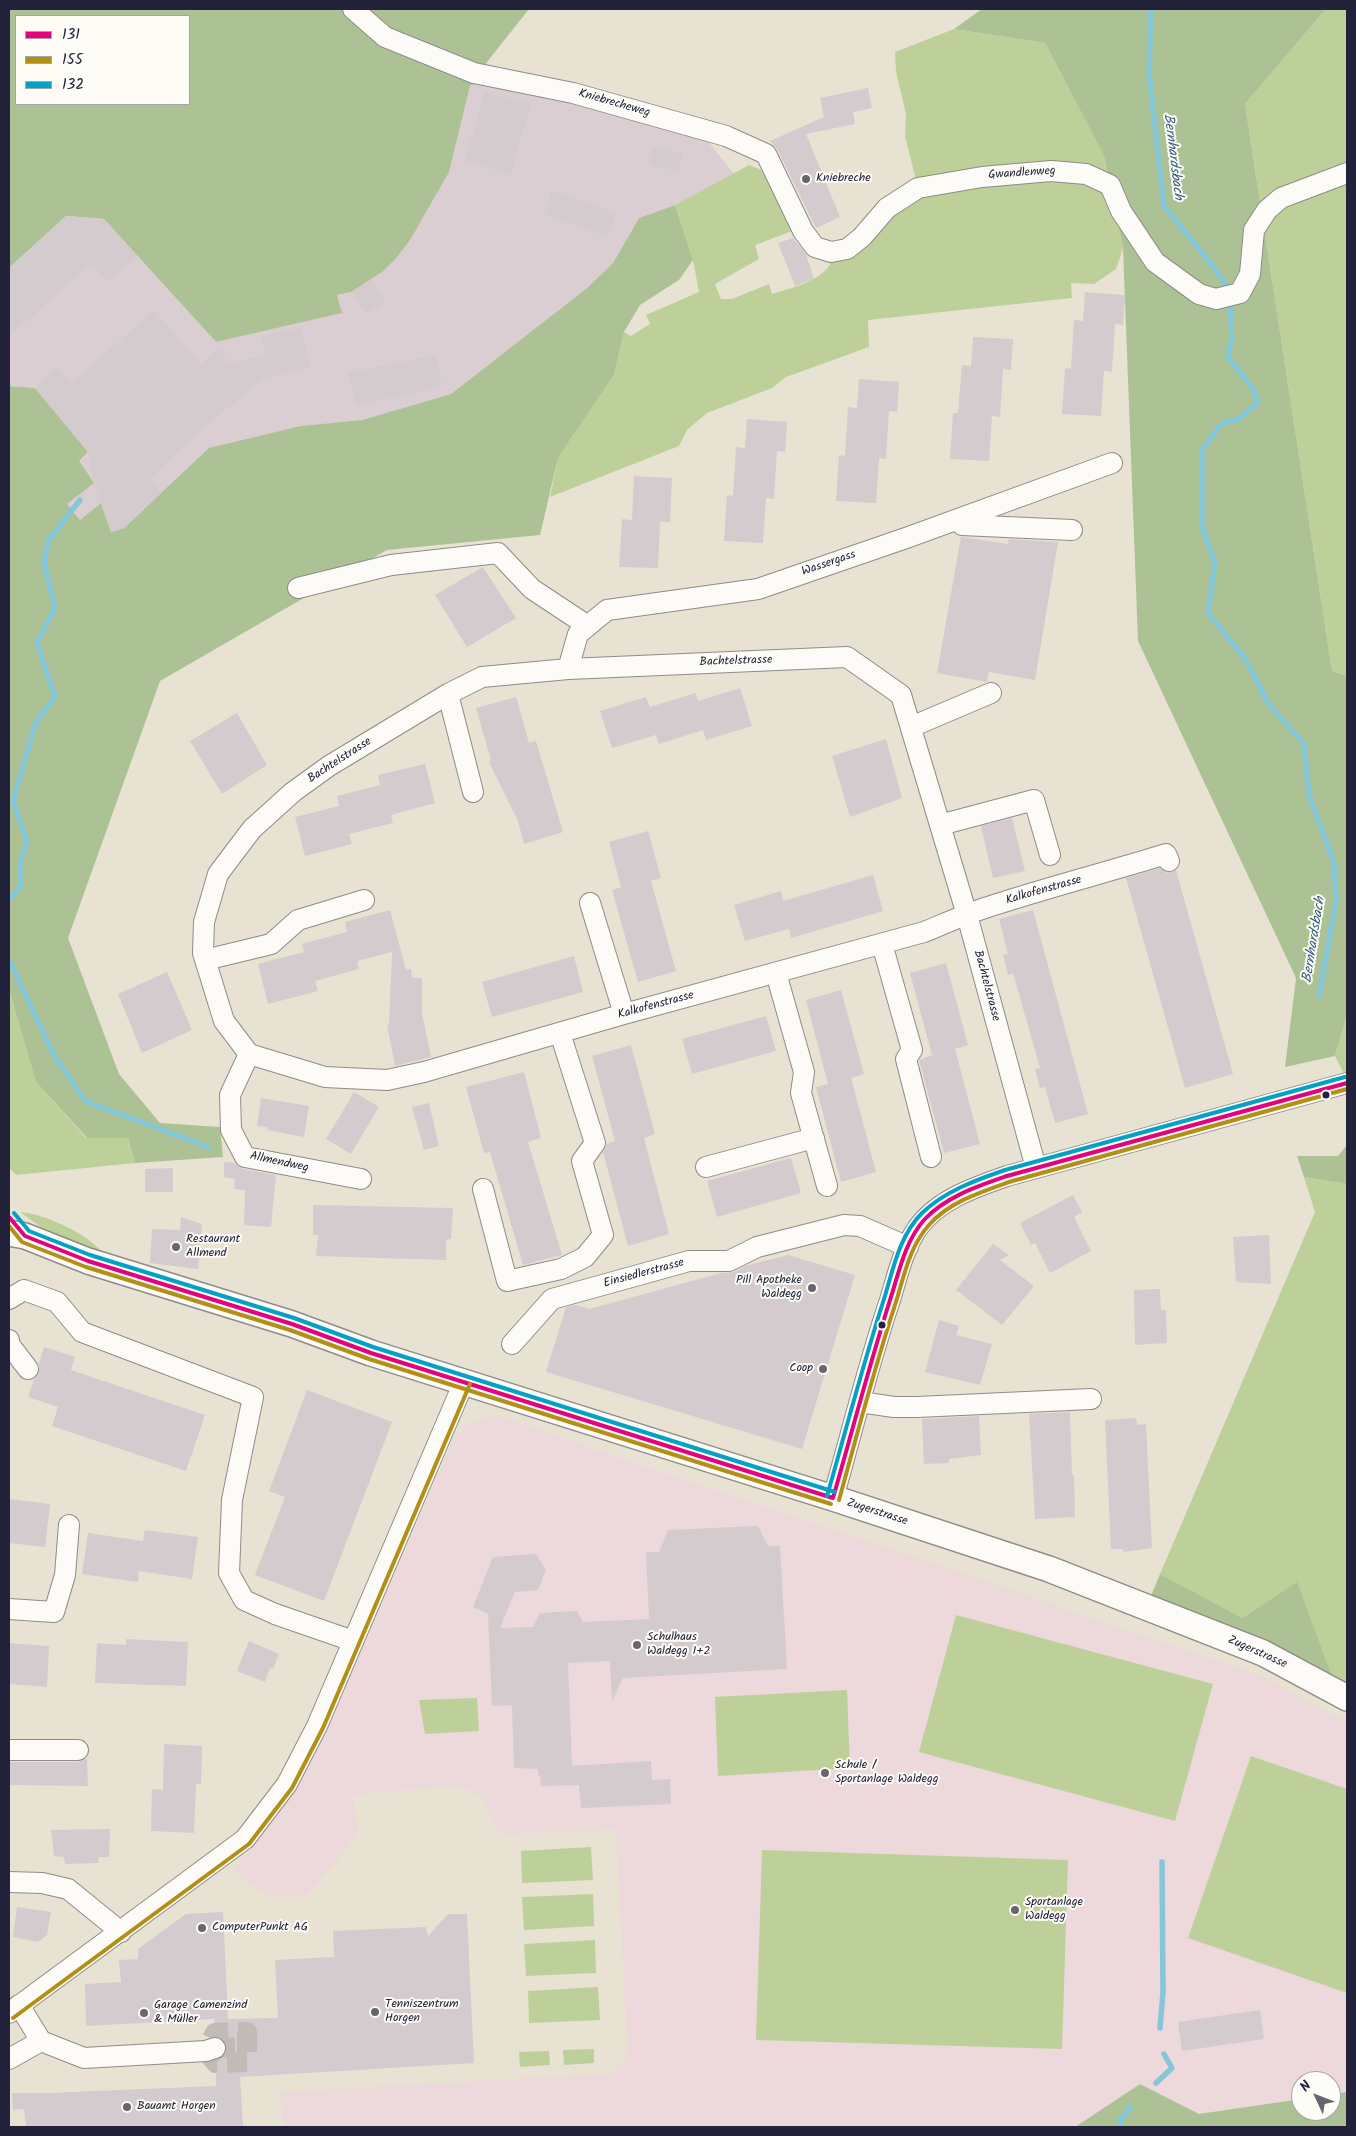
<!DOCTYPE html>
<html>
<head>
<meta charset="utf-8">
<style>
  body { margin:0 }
  #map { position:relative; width:1356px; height:2136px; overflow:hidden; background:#e8e2d3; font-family:Kalam,sans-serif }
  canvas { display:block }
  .frame { position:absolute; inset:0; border:10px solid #22223b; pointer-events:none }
  .legend { position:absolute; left:15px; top:15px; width:175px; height:90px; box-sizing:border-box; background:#fdfcf7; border:1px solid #a5a5ac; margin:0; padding:6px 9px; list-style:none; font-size:15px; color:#22223b }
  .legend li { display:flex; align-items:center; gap:10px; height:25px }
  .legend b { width:25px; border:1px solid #a5a5ac }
  .north { position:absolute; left:1291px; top:2071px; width:50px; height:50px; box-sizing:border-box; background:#fdfcf7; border:1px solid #a5a5ac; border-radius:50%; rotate:313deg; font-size:14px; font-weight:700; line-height:20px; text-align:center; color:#22223b }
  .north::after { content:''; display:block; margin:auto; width:18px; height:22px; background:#676570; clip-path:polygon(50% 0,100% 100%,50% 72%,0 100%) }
</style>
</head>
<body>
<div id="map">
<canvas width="1356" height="2136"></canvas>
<div class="frame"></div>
<ul class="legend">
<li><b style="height:6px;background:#e5007d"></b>131</li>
<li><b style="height:6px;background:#b29015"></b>155</li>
<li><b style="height:6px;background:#02a2c7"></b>132</li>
</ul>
<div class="north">N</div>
</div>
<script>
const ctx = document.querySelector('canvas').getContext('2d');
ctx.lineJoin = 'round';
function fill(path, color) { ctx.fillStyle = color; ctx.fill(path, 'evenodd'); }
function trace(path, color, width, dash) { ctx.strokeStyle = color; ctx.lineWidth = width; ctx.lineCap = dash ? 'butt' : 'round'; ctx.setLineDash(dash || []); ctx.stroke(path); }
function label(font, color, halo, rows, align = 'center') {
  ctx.font = font + ' Kalam,sans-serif'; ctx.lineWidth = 4; ctx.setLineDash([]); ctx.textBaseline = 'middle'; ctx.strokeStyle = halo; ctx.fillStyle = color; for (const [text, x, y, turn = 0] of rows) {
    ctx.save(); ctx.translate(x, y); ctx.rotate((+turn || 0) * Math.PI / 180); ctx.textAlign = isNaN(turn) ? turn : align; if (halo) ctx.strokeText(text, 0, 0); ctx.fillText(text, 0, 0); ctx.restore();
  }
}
const built = new Path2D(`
  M497,1416L1255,1673L1347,1722V2092L1331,2094V2081H1301V2099L1199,2114L1140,2084L1075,2127H284L279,2092L610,2074L628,2055L616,1830L499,1834L482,1798L461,1785L353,1795L358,1831L336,1862L305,1896H269L233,1871L260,1837L311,1761L454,1439L470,1423Z`);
const industrial = new Path2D(`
  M479,82L576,104L707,140L734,174L675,205L639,218L613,263L587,288L451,394L362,420L301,426L150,503L124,528L111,532L101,504L80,520L67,504L79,461L88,453L35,388L9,386V268L66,216L104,219L216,342L341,313L337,295L351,292L382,272L449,172L470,86Z`);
const green = new Path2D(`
  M1326,9H1347V676L1332,671L1245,104Z
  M954,29L1045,43L1104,156L1123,248L1116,269L1094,284L1071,283L1072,298L868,320L869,347L786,377L772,388L707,413L687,430L679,446L550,497L558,458L614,375L624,332L631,336L650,324L646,315L699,292L693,260L675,205L749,165L761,170L771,181L795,230L755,245L759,259L715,284L721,299H732L769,284L772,294C793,287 823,282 833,259L918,188L905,136L906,114L896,72L895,52Z
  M9,990L36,1082L86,1138H128L135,1163L16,1175L9,1168Z
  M1347,1015V1080L1335,1056Z
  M1304,1177L1347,1184V1698L1243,1618L1160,1574L1315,1212Z
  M20,1212C42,1213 86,1233 100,1250L97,1254L45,1230Z
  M956,1615L1213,1684L1175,1821L919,1752Z
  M847,1690L850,1768L718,1776L715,1697Z
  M477,1698L479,1731L425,1734L419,1700Z
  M1251,1756L1347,1789V1993L1188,1938Z
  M591,1847L593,1880L522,1883L521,1851Z
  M762,1850L1068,1860L1062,2049L756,2040Z
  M593,1894L594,1926L524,1930L522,1897Z
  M595,1940L596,1973L526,1976L524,1944Z
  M598,1987L600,2020L529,2023L528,1991Z
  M594,2049V2063L564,2065L563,2050Z
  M549,2051L550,2065L520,2067L519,2052Z`);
const forest = new Path2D(`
  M9,9H529L487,62L479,82L470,86L449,172L410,240L397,257L382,272L351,292L337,295L342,313L216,342L104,219L66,216L9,268ZM16,16H189V104H16Z
  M982,9H1326L1245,104L1332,671L1347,676V1015L1335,1056L1285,1067L1296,978L1138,641L1123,248L1104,156L1045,43L954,29Z
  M675,205L693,260L679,280L640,305L624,332L614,375L558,458L540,535L387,550L160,681L68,938L119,1074L160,1123L220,1127L223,1157L135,1163L128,1138H87L36,1082L9,990V386L35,388L88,452L79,461L94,483L67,504L80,520L101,503L111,532L124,528L209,448L301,426L362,420L451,394L587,288L613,263L639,218Z
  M1347,1145V1184L1304,1177L1297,1156H1338Z
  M1160,1574L1243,1618L1297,1582L1338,1693L1143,1615Z
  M1140,2084L1199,2114L1301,2099V2111H1331V2094L1347,2092V2127H1075Z`);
const stream = new Path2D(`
  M1151,9L1149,72L1164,206L1212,265L1228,288
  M1230,307L1232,340L1227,356L1253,389L1258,402L1239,419L1221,424L1202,450V527L1215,563L1208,613L1246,660L1268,703L1304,744L1309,795L1334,863L1336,901L1319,996
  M9,900L20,887V864L27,841L13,801L36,722L55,697L37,643L55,607L44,563L48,541L80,500
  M9,960L54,1055L85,1101L208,1147
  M1160,2028L1163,1992L1162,1862
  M1156,2083L1172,2068L1164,2054
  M1122,2127L1120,2120L1131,2107`);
const building = new Path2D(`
  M868,88L872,108L853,112L855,124L806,134L840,217L816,228L777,149L770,141L824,117L820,98Z
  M485,92L531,105L510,174L465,161Z
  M653,148L683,154L679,171L649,165Z
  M552,191L616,213L608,237L544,215Z
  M66,216L104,219L137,256L108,282L91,263L9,337V268Z
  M793,238L806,254L814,279L795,286L778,243Z
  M372,280L386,302L366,314L351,292Z
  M1085,292L1125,295L1123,325L1115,324L1112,372L1104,371L1101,416L1062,414L1065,368L1071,369L1074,320L1083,321Z
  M154,310L201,364L219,348L229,363L265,355L261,337L301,327L311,367L264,378L194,436L150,479L161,493L124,528L111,532L94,483L88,452L35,388L57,367L72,383Z
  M973,337L1013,339L1011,370L1003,369L1000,417L992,416L989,461L950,459L953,413H958L962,365L971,366Z
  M436,355L442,386L356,406L348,373Z
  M859,379L899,382L897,412L889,411L886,459L879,458L876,503L836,501L839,455L845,456L848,407L857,408Z
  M747,419L787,422L785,452L777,451L774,499L766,498L763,543L724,541L727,495L733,496L736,447L745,448Z
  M634,476L672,478L670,522H660L658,568L619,567L622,519L632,520Z
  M961,537L1008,544L1009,539L1058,542L1035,680L989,672L987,682L937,673Z
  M483,567L516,618L467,647L435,595Z
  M740,688L752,726L706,740L703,730L659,744L656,735L612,748L600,711L646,697L650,707L696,693L698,701Z
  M516,697L529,743L536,741L563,832L524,844L518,821L489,762L491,760L476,708Z
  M237,713L267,765L222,794L190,741Z
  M886,739L902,798L850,817L832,756Z
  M425,764L435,803L391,815L393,823L349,834L352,844L305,856L295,817L339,806L337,796L380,785L378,775Z
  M1012,818L1025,871L993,878L981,826Z
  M648,831L661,878L651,881L676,971L638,982L612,890L621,887L609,842Z
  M1160,868L1167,873L1176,870L1233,1074L1185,1088L1126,878Z
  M873,875L883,911L791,938L789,929L745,941L734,905L781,891L783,901Z
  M390,910L406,970L411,969L412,978H422V1013L431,1057L395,1066L387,1025L389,1024L392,952L357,961L359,969L315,981L318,991L268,1004L258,964L304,952L302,944L347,932L345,922Z
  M1033,910L1088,1114L1055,1123L1045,1087L1040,1088L1035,1069L1040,1068L1013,973L1008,975L1003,955L1008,954L999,919Z
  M574,956L583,992L492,1017L482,982Z
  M946,963L968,1045L955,1049L980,1144L944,1153L919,1060L932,1055L910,973Z
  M167,972L192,1030L142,1053L118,994Z
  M841,990L864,1074L851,1078L876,1172L841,1182L816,1087L828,1084L806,1000Z
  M766,1016L776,1051L692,1074L682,1039Z
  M631,1045L655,1134L644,1138L669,1234L628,1246L603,1152L607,1144L615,1141L592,1056Z
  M524,1072L541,1138L528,1142L562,1255L523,1265L490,1152L484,1153L466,1087Z
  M354,1092L379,1107L351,1154L326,1139Z
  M261,1098L309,1106L304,1137L267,1130L268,1127L257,1126Z
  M429,1103L439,1146L424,1150L412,1107Z
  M791,1158L801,1193L717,1217L707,1181Z
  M224,1162L235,1163L243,1169L276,1175L271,1227L244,1225L245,1190L234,1189L235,1179L224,1177Z
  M173,1168V1192H145V1169Z
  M1073,1195L1082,1212L1074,1217L1091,1251L1050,1273L1035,1243L1031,1245L1020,1223Z
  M313,1205L453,1208L451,1239L446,1240V1260L316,1256L318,1235H313Z
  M181,1217L202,1224L198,1269L150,1263L152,1229L180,1230Z
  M1269,1235L1271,1284L1236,1282L1233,1237Z
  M993,1244L1009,1255L1000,1260L1034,1286L1002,1325L956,1290Z
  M788,1255L855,1275L802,1449L546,1372L566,1307L576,1305L589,1309L721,1273L734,1272L745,1266Z
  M1160,1289L1161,1310H1166L1167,1343L1135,1345L1134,1290Z
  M939,1320L959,1326L956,1335L992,1344L980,1385L925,1372Z
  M44,1347L75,1357L71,1370L205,1415L186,1471L52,1426L58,1407L28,1397L34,1379L39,1373V1364Z
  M307,1390L392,1422L324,1601L255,1575L285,1497L269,1491Z
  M1070,1412L1072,1475H1074L1075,1517L1035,1519L1029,1414Z
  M979,1416L981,1455L949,1459V1463L924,1464L922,1419Z
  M1136,1418L1137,1425L1146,1424L1152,1548L1124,1552L1123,1549H1111L1105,1420Z
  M9,1499L50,1504L45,1547L9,1543Z
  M758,1526L768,1546H780L787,1669L623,1678L612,1701L610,1661L568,1663L572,1766L651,1761L652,1780L670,1779L671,1804L581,1808L579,1785L541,1786L540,1776H538V1769L514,1768L512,1705L492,1706L488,1614L473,1607L493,1557L536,1554L546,1570L538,1590L515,1592L500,1628L533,1627L540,1613L577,1611L583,1622L649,1619L646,1552H659L668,1530Z
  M145,1530L198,1537L192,1579L139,1571L138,1582L82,1574L88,1533L143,1541Z
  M126,1639L188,1642L186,1686L95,1683L97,1643L126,1645Z
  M249,1641L279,1654L273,1669L270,1668L265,1682L237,1671Z
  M9,1643L49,1646L47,1687L9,1684Z
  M164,1744L202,1746L201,1784H196L194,1833L151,1831L152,1789L163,1790Z
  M87,1759L88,1786L9,1785V1762H78Z
  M110,1829L109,1857H99L98,1863L65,1864L64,1857L54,1856L51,1830Z
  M17,1907L51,1912L47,1935L38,1942L13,1937Z
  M223,1912L228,2019H222L278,2018L275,1960L334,1957L333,1931L426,1927L428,1936L448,1914H467L474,2063L240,2077L243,2127H26L24,2109L13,2110L12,2093H48L216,2086V2060L224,2056L227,2050L223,2039L215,2036L214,2019L86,2026L85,1984L121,1982L119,1960L138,1959V1949L186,1914Z
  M1260,2010L1264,2039L1182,2051L1178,2022Z`);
const minorTunnel = new Path2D(`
  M247,2032V2062L216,2063L206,2051L215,2033Z
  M215,2048L247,2047`);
const minor = new Path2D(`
  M353,9L385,37L474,73L573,93L726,136L766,154L803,231L815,247L831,252L847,249L862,237L887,208L918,188L982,177L1051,171L1086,174L1110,185L1121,211L1155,262L1199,294L1216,299L1240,293L1250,274L1254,230L1267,210L1281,198L1347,173
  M958,519L962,525L1072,530
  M298,588L391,565L498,553L532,589L588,626
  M568,669L578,634L607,610L758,589L906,538L1112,463
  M448,694L473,792
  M911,727L991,693
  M940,825L1034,800L1050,855
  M590,903L624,1014
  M882,944L912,1050L906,1059L931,1157
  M205,960L271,944L298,920L364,900
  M776,973L804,1072L801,1093L827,1186
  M249,1054L230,1095L231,1130L245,1157L361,1179
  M706,1167L814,1138
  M1036,1168L967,915L901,695L847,657L568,669L482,677L448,694L329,766L293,792L252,829L218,874L204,922L203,953L224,1021L249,1054L325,1077L387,1080L424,1072L624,1014L924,932C946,923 968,913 991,906C1049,887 1108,872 1166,854L1169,861
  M483,1189L507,1281L561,1269L585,1257L603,1235L582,1161L595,1143L560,1033
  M9,1299L24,1290L57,1302L82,1332L253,1397L232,1500L229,1573L244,1600L275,1614L353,1641
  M9,1340V1344L28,1369
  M512,1344L552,1299L689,1261H729L757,1247L844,1225L860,1226L908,1247
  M860,1402L894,1407H917L1091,1399
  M833,1498C852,1432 868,1365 890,1300C897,1277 903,1250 917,1229C937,1200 975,1187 1007,1176L1347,1083
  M9,1609L54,1612L65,1575L69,1525
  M9,1750H78
  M9,1882L42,1883L68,1889L121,1932
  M19,2005L41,2041L84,2058L206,2051L215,2048
  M9,2013L245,1839L287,1784L317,1726L464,1382
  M9,2059L41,2041`);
const major = new Path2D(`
  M9,1233L25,1236L88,1261L292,1324L371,1353L833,1498L1049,1569L1263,1653L1347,1698`);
const bus1 = new Path2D(`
  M9,1217L25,1236L88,1261L292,1324L371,1353L833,1498
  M833,1498C852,1432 869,1366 890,1300C899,1273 904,1243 924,1220C945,1197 978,1186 1007,1176L1347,1083`);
const bus2 = new Path2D(`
  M9,1226L22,1242L86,1267L290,1330L369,1359L831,1504
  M839,1500C857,1435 874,1369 895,1305C904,1277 909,1247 929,1225C949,1202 981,1192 1009,1182L1347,1089
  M13,2018L249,1844L292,1788L323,1728L470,1384`);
const bus3 = new Path2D(`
  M14,1213L29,1231L90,1255L294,1318L373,1347L835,1492
  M827,1496C846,1430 863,1364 884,1299C893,1270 899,1236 922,1213C945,1191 976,1180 1005,1170L1345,1077`);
const markers = [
  [806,179,5,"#676570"],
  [1326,1095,4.5,"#22223b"],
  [176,1247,5,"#676570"],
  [812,1288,5,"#676570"],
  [882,1325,4.5,"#22223b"],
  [823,1369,5,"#676570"],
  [637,1645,5,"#676570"],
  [825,1773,5,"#676570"],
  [1015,1910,5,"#676570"],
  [202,1928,5,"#676570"],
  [375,2012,5,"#676570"],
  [144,2013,5,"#676570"],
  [127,2107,5,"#676570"]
];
const streetNames = [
  ["Kniebrecheweg",614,104,16],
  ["Gwandlenweg",1022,174,-4],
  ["Wassergass",829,564,-19],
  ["Bachtelstrasse",736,662,-2],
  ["Bachtelstrasse",340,761,-33],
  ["Kalkofenstrasse",1044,891,-16],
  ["Bachtelstrasse",986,986,75],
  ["Kalkofenstrasse",656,1006,-15],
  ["Allmendweg",279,1163,12],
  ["Einsiedlerstrasse",644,1274,-15],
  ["Zugerstrasse",877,1513,18],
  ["Zugerstrasse",1257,1653,24]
];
const poiNames = [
  ["Kniebreche",816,179],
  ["Restaurant",186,1240],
  ["Allmend",186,1254],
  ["Pill Apotheke",802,1281,"right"],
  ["Waldegg",802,1295,"right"],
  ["Coop",813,1369,"right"],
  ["Schulhaus",647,1638],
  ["Waldegg 1+2",647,1652],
  ["Schule /",835,1766],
  ["Sportanlage Waldegg",835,1780],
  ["Sportanlage",1025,1903],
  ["Waldegg",1025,1917],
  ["ComputerPunkt AG",212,1928],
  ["Tenniszentrum",385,2005],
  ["Horgen",385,2019],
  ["Garage Camenzind",154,2006],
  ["& Müller",154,2020],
  ["Bauamt Horgen",137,2107]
];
const waterNames = [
  ["Bernhardsbach",1172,157,83],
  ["Bernhardsbach",1315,940,-81]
];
fill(built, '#edd8dc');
fill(industrial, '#daced2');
fill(green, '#bdd09a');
fill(forest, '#acc294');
trace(stream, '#85c7d7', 5.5);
fill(building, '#d3cbce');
trace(minorTunnel, '#c0bcb5', 20, [20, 10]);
trace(minor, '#8f8c88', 22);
trace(major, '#8f8c88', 28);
trace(minor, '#fcfbf8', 20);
trace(major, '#fcfbf8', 25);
trace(bus1, '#e5007d', 4);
trace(bus2, '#b29015', 4);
trace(bus3, '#02a2c7', 4);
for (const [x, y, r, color] of markers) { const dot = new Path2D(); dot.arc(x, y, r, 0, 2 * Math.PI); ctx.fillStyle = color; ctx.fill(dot); trace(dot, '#fdfcf7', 2); }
label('12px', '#22223b', '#fdfcf7', streetNames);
label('12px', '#22223b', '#fdfcf7', poiNames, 'left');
label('italic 14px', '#385f7a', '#fdfcf7', waterNames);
</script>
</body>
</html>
